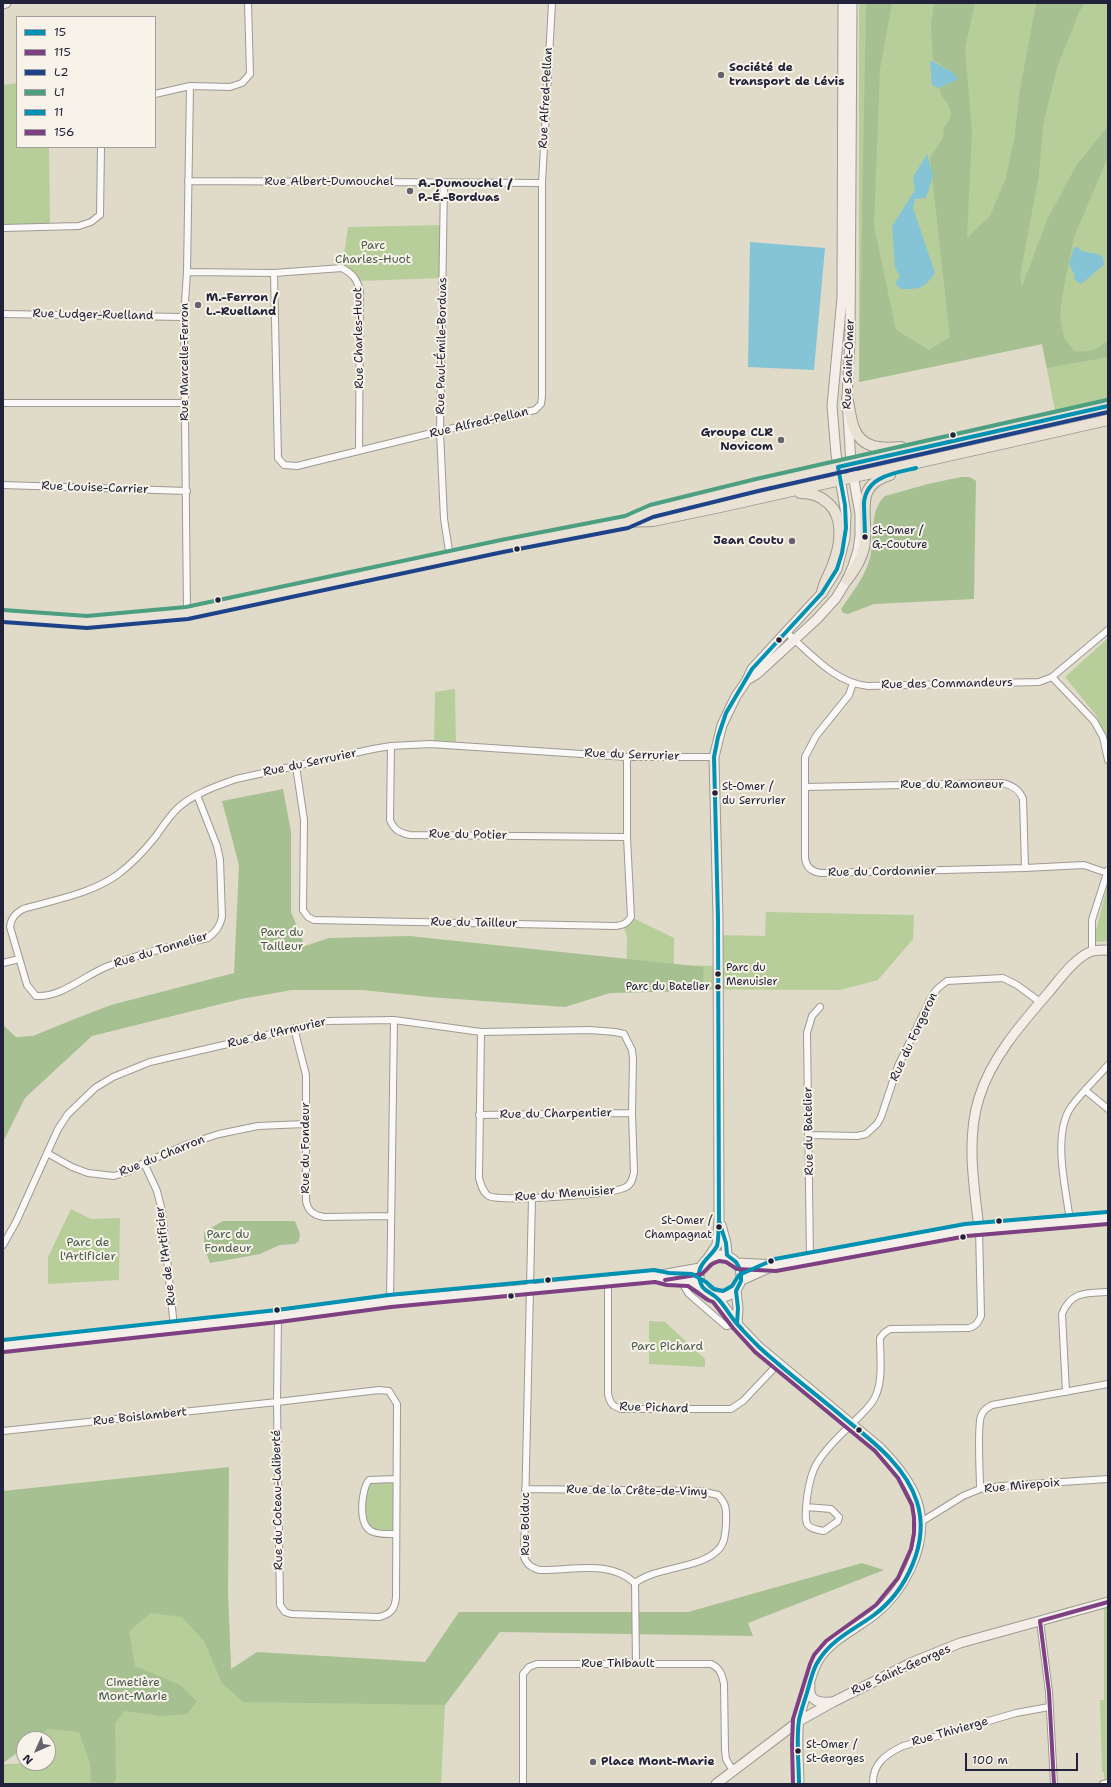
<!DOCTYPE html>
<html>
<head>
<meta charset="utf-8">
<style>
  body { margin:0 }
  #map { position:relative; width:1111px; height:1787px; overflow:hidden; background:#e0dac8; font-family:"Shantell Sans",sans-serif }
  canvas { display:block }
  .frame { position:absolute; inset:0; border:4px solid #22223b; pointer-events:none }
  .legend { position:absolute; left:16px; top:16px; width:140px; height:132px; box-sizing:border-box; background:#f7f3e8; border:1px solid #a29fa3; margin:0; padding:5px 7px; list-style:none; font-size:12px; color:#22223b }
  .legend li { display:flex; align-items:center; gap:8px; height:20px }
  .legend b { width:20px; border:1px solid #a29fa3 }
  .north { position:absolute; left:16px; top:1731px; width:40px; height:40px; box-sizing:border-box; background:#f7f3e8; border:1px solid #a29fa3; border-radius:50%; rotate:225deg; font-size:11px; font-weight:700; line-height:16px; text-align:center; color:#22223b }
  .north::after { content:''; display:block; margin:auto; width:14px; height:18px; background:#64626c; clip-path:polygon(50% 0,100% 100%,50% 72%,0 100%) }
  .scale { position:absolute; left:965px; top:1753px; width:113px; height:18px; box-sizing:border-box; border:2px solid #22223b; border-top:0; padding-left:5px; font-size:12px; line-height:14px; white-space:nowrap; color:#22223b; -webkit-text-stroke:3px #f7f3e8; paint-order:stroke }
</style>
</head>
<body>
<div id="map">
<canvas width="1111" height="1787"></canvas>
<div class="frame"></div>
<ul class="legend">
<li><b style="height:5px;background:#0091b3"></b>15</li>
<li><b style="height:5px;background:#7e4082"></b>115</li>
<li><b style="height:5px;background:#1e4289"></b>L2</li>
<li><b style="height:5px;background:#4c9f81"></b>L1</li>
<li><b style="height:5px;background:#0091b3"></b>11</li>
<li><b style="height:5px;background:#7e4082"></b>156</li>
</ul>
<div class="north">N</div>
<div class="scale">100 m</div>
</div>
<script>
const ctx = document.querySelector('canvas').getContext('2d');
ctx.lineJoin = 'round';
function fill(path, color) { ctx.fillStyle = color; ctx.fill(path, 'evenodd'); }
function trace(path, color, width, dash) { ctx.strokeStyle = color; ctx.lineWidth = width; ctx.lineCap = dash ? 'butt' : 'round'; ctx.setLineDash(dash || []); ctx.stroke(path); }
function label(font, color, halo, rows, align = 'center') {
  ctx.font = font + ' "Shantell Sans",sans-serif'; ctx.lineWidth = 4; ctx.setLineDash([]); ctx.textBaseline = 'middle'; ctx.strokeStyle = halo; ctx.fillStyle = color; for (const [text, x, y, turn = 0] of rows) {
    ctx.save(); ctx.translate(x, y); ctx.rotate((+turn || 0) * Math.PI / 180); ctx.textAlign = isNaN(turn) ? turn : align; if (halo) ctx.strokeText(text, 0, 0); ctx.fillText(text, 0, 0); ctx.restore();
  }
}
const green = new Path2D(`
  M859,3H1108V400L1055,411L1042,344L859,382Z
  M17,83V147H49L50,227L3,228V85Z
  M444,225L443,278L358,281L342,268L348,227Z
  M1108,638V742L1096,715L1065,677Z
  M455,689L456,746L434,745L435,692Z
  M1108,883V941L1093,942Z
  M766,912L914,915L913,939L878,980L840,990L626,989L627,937L623,925L631,917L674,938V965L718,966V935L765,936Z
  M71,1209L91,1219L120,1218L119,1280L48,1284V1257Z
  M649,1321L665,1322L705,1359V1367L649,1364Z
  M396,1479V1534L367,1528L363,1509L369,1480Z
  M90,1594L228,1595L231,1669L446,1685L441,1784H3V1764L48,1763V1739H32Z
  M1108,1607V1783L1104,1784V1772H1102L1100,1700H1104V1608Z`);
const forest = new Path2D(`
  M866,3H892L880,69L874,226L896,330L929,350L950,337L930,158L943,138L944,127L949,121L951,114L948,104L942,97L939,88L947,84L957,80L952,72L933,60L931,25L934,3H975L965,48L972,132L967,238L990,216L1006,178L1014,139L1020,90L1036,4L1085,3L1079,12L1057,68L1043,125L1039,175L1020,276L1022,286L1048,218L1076,166L1108,126V157L1074,237L1062,297L1060,318L1064,338L1074,351C1089,353 1096,350 1108,341V357L1047,368L1042,344L859,382Z
  M961,477H970L976,481L974,599L874,604L848,614L843,613L841,609C852,593 865,577 870,558C875,538 869,510 885,496L928,484Z
  M283,789L291,832V912L305,946L329,938L409,936L704,967L702,991L610,993L565,1007L429,997L362,990H292L241,999L92,1036L25,1098L3,1142V1025L16,1037L33,1036L72,1020L111,1005L234,973L239,865L222,801Z
  M223,1221H295L300,1234L299,1241L295,1244L280,1245L260,1254L210,1263L204,1247V1232Z
  M229,1467L228,1595L231,1669L257,1652L425,1662L459,1612H688L862,1563L884,1570L748,1623L753,1636L500,1632L445,1705L243,1702L222,1683L204,1641L182,1617L151,1613L129,1631L135,1666L180,1685L197,1701L187,1714L161,1716L124,1711L115,1724L116,1779L113,1784H91L90,1763L79,1732L48,1729L35,1739H24V1748L3,1763V1491Z`);
const water = new Path2D(`
  M930,60L952,72L958,78L957,80L947,84L939,88L932,85Z
  M927,154L933,176L926,198L915,199L913,208L935,273C924,289 920,289 901,289L895,283L900,277L895,267L892,226L915,190L913,177Z
  M750,242L825,248L814,370L748,367Z
  M1074,247H1077C1084,255 1096,251 1103,257L1104,265L1081,284L1074,279L1075,276L1069,264Z`);
const street = new Path2D(`
  M155,94L190,86L230,87L242,83L250,74L248,3
  M188,181L542,183
  M444,183L440,431L444,519L450,557
  M3,228L79,226L91,222L100,215L101,147
  M187,272L274,273L342,268C353,274 357,279 360,291L359,451
  M274,273L278,458L284,465L297,466L440,431L535,410L541,404L542,396V183L552,3
  M3,314L184,317
  M3,403H185
  M3,485L187,491
  M187,613L184,317L187,272L190,86
  M786,632C810,653 835,683 868,686L1039,682L1052,677L1108,630
  M1052,677L1094,721L1103,737L1108,760
  M853,683L849,695L816,736L805,757V858C806,867 812,872 821,873L1025,868L1084,865L1107,873
  M391,746L390,820C394,830 400,833 410,835L627,837
  M296,766L304,820L303,910L308,917L314,920L616,926C624,925 627,923 631,917L627,837V757
  M805,787L1002,783C1012,785 1019,789 1023,799L1025,868
  M197,795L217,846L220,860L222,917C220,927 216,931 208,938C175,945 140,954 108,966C85,975 61,998 36,996L27,985L10,927C11,918 15,914 23,909C54,900 90,894 117,875C132,864 145,850 156,836C163,826 170,815 179,807C195,793 217,786 236,779L373,749L391,746L430,744L627,757H714
  M1092,951V920L1108,870
  M3,963L19,959
  M294,1028L306,1075V1201C308,1211 313,1215 324,1217L391,1216
  M1085,1090L1108,1109
  M479,1115L632,1113
  M810,1135L857,1136L866,1134L877,1124L881,1117L898,1066L932,996L937,989L947,981L1003,978L1017,985L1040,1002
  M47,1153L72,1167L88,1173L114,1176L127,1172L144,1163L188,1144L219,1134L258,1126L305,1124
  M144,1163L157,1191L162,1211L174,1327
  M532,1198L524,1557C527,1565 531,1567 539,1570C572,1571 609,1559 635,1583L636,1664
  M1070,1221C1066,1189 1052,1135 1071,1107C1082,1092 1096,1079 1108,1065
  M3,1245L16,1222L58,1129L68,1114L95,1088L113,1077L150,1062L327,1021L394,1020L481,1032L590,1030L615,1032L624,1034L632,1050L633,1059L632,1113L634,1172C633,1177 632,1184 626,1187C614,1195 501,1202 489,1196C483,1193 481,1185 479,1178L481,1032
  M810,1259L807,1033L812,1016L820,1007
  M680,1280L689,1294L726,1326L737,1324
  M608,1281V1394C610,1403 612,1406 621,1409H731L743,1401L779,1363
  M390,1301L394,1020
  M1066,1392L1062,1314C1071,1291 1087,1293 1108,1292
  M3,1431L277,1402L379,1390L389,1391L397,1404L396,1597C395,1609 391,1614 379,1617L291,1614L285,1612L280,1605L277,1402L278,1316
  M525,1489L701,1491L718,1495C728,1506 726,1511 726,1525C725,1534 725,1544 717,1551C698,1569 658,1566 635,1583
  M980,1489C980,1473 977,1428 981,1416C983,1410 987,1408 992,1405L1108,1384
  M806,1507L831,1509L839,1517L838,1521L824,1531C806,1528 805,1526 806,1508C807,1495 809,1481 814,1469C820,1455 841,1434 853,1423C861,1414 872,1406 876,1395C883,1379 880,1356 880,1338L884,1333L890,1329L969,1328C976,1326 978,1323 981,1316L979,1228
  M921,1522L963,1496L980,1489L1001,1486L1108,1479
  M396,1534C389,1534 378,1535 371,1531C358,1524 361,1490 369,1480L396,1479
  M1040,1621L1049,1692L1054,1784
  M523,1784V1674L529,1667L537,1664H711C720,1668 722,1674 724,1684L725,1750L726,1759L733,1771
  M873,1784C872,1764 886,1754 903,1746L1016,1713L1049,1707
  M1103,1784L1108,1783`);
const secondary = new Path2D(`
  M3,4L6,3
  M747,680L757,674L817,619L836,598L847,580L853,566L858,550L860,536V514L851,464L847,398L850,339L852,3
  M721,1225L726,1243L727,1255
  M979,1228C974,1186 966,1139 979,1098C991,1058 1022,1023 1049,992C1059,980 1077,955 1093,951C1097,950 1103,950 1108,950
  M699 1276a21 21 0 1 1 42 0a21 21 0 1 1-42 0Z
  M708,1258L717,1245L719,1221L718,918L714,757L722,725L736,696L747,680L752,669L822,593L837,569L845,538L846,514L836,454L832,406L842,298L843,3
  M738,1263L776,1265L966,1230L1108,1218
  M659,1277L668,1279L690,1280L702,1287
  M742,1280L773,1266
  M736,1291L738,1308L737,1324
  M717,1297L737,1324L759,1347L879,1447C916,1484 934,1518 910,1569C902,1586 890,1602 875,1614C856,1629 832,1639 819,1659C813,1668 811,1678 808,1688C805,1698 801,1709 799,1720C796,1739 799,1765 799,1784
  M3,1346L278,1316L390,1301L530,1289L655,1276L700,1268
  M810,1686C808,1701 819,1703 831,1702
  M716,1784L799,1721L833,1702L913,1662L960,1643L1108,1602`);
const primary = new Path2D(`
  M847,398C850,407 850,418 854,428C862,449 882,449 901,447
  M800,493C811,493 819,495 828,503C845,518 840,546 833,564C830,574 823,583 822,593
  M633,519L651,511L757,485L1108,406
  M847,580C855,570 861,561 864,548C870,517 851,486 890,475
  M3,616L87,622L187,613L502,546L623,522L653,521L725,506L1108,420`);
const bus1 = new Path2D(`
  M865,537C865,526 864,514 864,503C866,476 895,473 916,468
  M719,1221L726,1243L727,1255L736,1262L741,1271V1281L736,1291L738,1308L737,1324L742,1329
  M799,1784C799,1763 796,1741 799,1720C801,1710 805,1700 808,1689C811,1679 813,1668 819,1660C832,1639 855,1629 874,1615C906,1591 930,1543 917,1502C906,1466 872,1441 844,1418C816,1394 786,1372 759,1347C752,1340 744,1332 737,1324C730,1316 725,1306 718,1299C710,1290 701,1293 699,1276C698,1263 712,1256 717,1246C719,1239 718,1228 719,1221L718,918L714,757L718,737L726,713L752,669L822,593L837,569L842,553L846,528L845,505L838,467L1108,406`);
const bus2 = new Path2D(`
  M665,1280L702,1274L712,1264L719,1261L726,1262L737,1269L776,1271L967,1236L1108,1224
  M4,1352L279,1322L391,1307L655,1282L667,1285L688,1286L708,1300L713,1302L733,1328L755,1352L875,1451L898,1478L912,1505L914,1518V1533L911,1549L898,1578L876,1605L826,1641L814,1655L810,1664L793,1719L792,1744L793,1784`);
const bus3 = new Path2D(`
  M3,622L87,628L188,619L503,552L628,528L653,517L758,491L1108,412`);
const bus4 = new Path2D(`
  M3,610L87,616L186,607L501,540L625,516L650,505L756,479L1107,400`);
const bus5 = new Path2D(`
  M3,1340L277,1310L389,1295L654,1270L669,1273L692,1274L706,1282L714,1289L723,1291L732,1286L739,1275L775,1259L965,1224L1107,1212`);
const bus6 = new Path2D(`
  M1054,1784L1049,1692L1040,1621L1108,1602`);
const markers = [
  [721,75,4,"#64626c"],
  [410,191,4,"#64626c"],
  [198,305,4,"#64626c"],
  [953,435,3.5,"#22223b"],
  [781,440,4,"#64626c"],
  [865,537,3.5,"#22223b"],
  [792,541,4,"#64626c"],
  [517,549,3.5,"#22223b"],
  [218,600,3.5,"#22223b"],
  [779,640,3.5,"#22223b"],
  [715,793,3.5,"#22223b"],
  [718,974,3.5,"#22223b"],
  [718,987,3.5,"#22223b"],
  [999,1221,3.5,"#22223b"],
  [719,1227,3.5,"#22223b"],
  [963,1237,3.5,"#22223b"],
  [771,1261,3.5,"#22223b"],
  [548,1280,3.5,"#22223b"],
  [511,1296,3.5,"#22223b"],
  [277,1310,3.5,"#22223b"],
  [859,1430,3.5,"#22223b"],
  [798,1751,3.5,"#22223b"],
  [593,1762,4,"#64626c"]
];
const busNames = [
  ["St-Omer /",872,531],
  ["G.-Couture",872,545],
  ["St-Omer /",722,787],
  ["du Serrurier",722,801],
  ["Parc du",726,968],
  ["Menuisier",726,982],
  ["Parc du Batelier",710,987,"right"],
  ["St-Omer /",712,1221,"right"],
  ["Champagnat",712,1235,"right"],
  ["St-Omer /",806,1745],
  ["St-Georges",806,1759]
];
const poiNames = [
  ["Société de",729,68],
  ["transport de Lévis",729,82],
  ["A.-Dumouchel /",418,184],
  ["P.-É.-Borduas",418,198],
  ["M.-Ferron /",206,298],
  ["L.-Ruelland",206,312],
  ["Groupe CLR",773,433,"right"],
  ["Novicom",773,447,"right"],
  ["Jean Coutu",784,541,"right"],
  ["Place Mont-Marie",601,1762]
];
const streetNames = [
  ["Rue Alfred-Pellan",546,98,-87],
  ["Rue Albert-Dumouchel",329,182],
  ["Rue Ludger-Ruelland",93,315,1],
  ["Rue Charles-Huot",359,338,-91],
  ["Rue Paul-Émile-Borduas",442,346,-89],
  ["Rue Marcelle-Ferron",185,362,-90],
  ["Rue Saint-Omer",849,364,-88],
  ["Rue Alfred-Pellan",479,423,-13],
  ["Rue Louise-Carrier",95,488,2],
  ["Rue des Commandeurs",947,684,-1],
  ["Rue du Serrurier",632,755,2],
  ["Rue du Serrurier",310,763,-12],
  ["Rue du Ramoneur",952,785],
  ["Rue du Potier",468,835,1],
  ["Rue du Cordonnier",882,872,-1],
  ["Rue du Tailleur",474,923,1],
  ["Rue du Tonnelier",161,950,-17],
  ["Rue de l'Armurier",277,1033,-13],
  ["Rue du Forgeron",914,1037,-65],
  ["Rue du Charpentier",556,1114,-1],
  ["Rue du Batelier",809,1131,-91],
  ["Rue du Fondeur",306,1148,-90],
  ["Rue du Charron",162,1156,-22],
  ["Rue du Menuisier",565,1194,-4],
  ["Rue de l'Artificier",166,1256,-97],
  ["Rue Pichard",654,1408,2],
  ["Rue Boislambert",140,1417,-6],
  ["Rue Mirepoix",1022,1486,-5],
  ["Rue de la Crête-de-Vimy",637,1491,1],
  ["Rue du Coteau-Laliberté",278,1500,-91],
  ["Rue Bolduc",526,1524,-90],
  ["Rue Thibault",618,1664],
  ["Rue Saint-Georges",901,1670,-24],
  ["Rue Thivierge",950,1732,-16]
];
const parkNames = [
  ["Parc",373,246],
  ["Charles-Huot",373,260],
  ["Parc du",282,933],
  ["Tailleur",282,947],
  ["Parc du",228,1235],
  ["Fondeur",228,1249],
  ["Parc de",88,1243],
  ["l'Artificier",88,1257],
  ["Parc Pichard",667,1347],
  ["Cimetière",133,1683],
  ["Mont-Marie",133,1697]
];
fill(green, '#b7ce9a');
fill(forest, '#a7c092');
fill(water, '#85c4d6');
trace(street, '#9d9a93', 8);
trace(secondary, '#9d9a93', 11);
trace(primary, '#9d9a93', 12);
trace(street, '#faf9f7', 6);
trace(secondary, '#f3efe8', 9);
trace(primary, '#e8e1d4', 10);
trace(bus1, '#0091b3', 4);
trace(bus2, '#7e4082', 4);
trace(bus3, '#1e4289', 4);
trace(bus4, '#4c9f81', 4);
trace(bus5, '#0091b3', 4);
trace(bus6, '#7e4082', 4);
for (const [x, y, r, color] of markers) { const dot = new Path2D(); dot.arc(x, y, r, 0, 2 * Math.PI); ctx.fillStyle = color; ctx.fill(dot); trace(dot, '#f7f3e8', 1.5); }
label('11px', '#22223b', '#f7f3e8', busNames, 'left');
label('bold 12px', '#22223b', '#f7f3e8', poiNames, 'left');
label('12px', '#22223b', '#f7f3e8', streetNames);
label('12px', '#4a5b4f', '#f7f3e8', parkNames);
</script>
</body>
</html>
